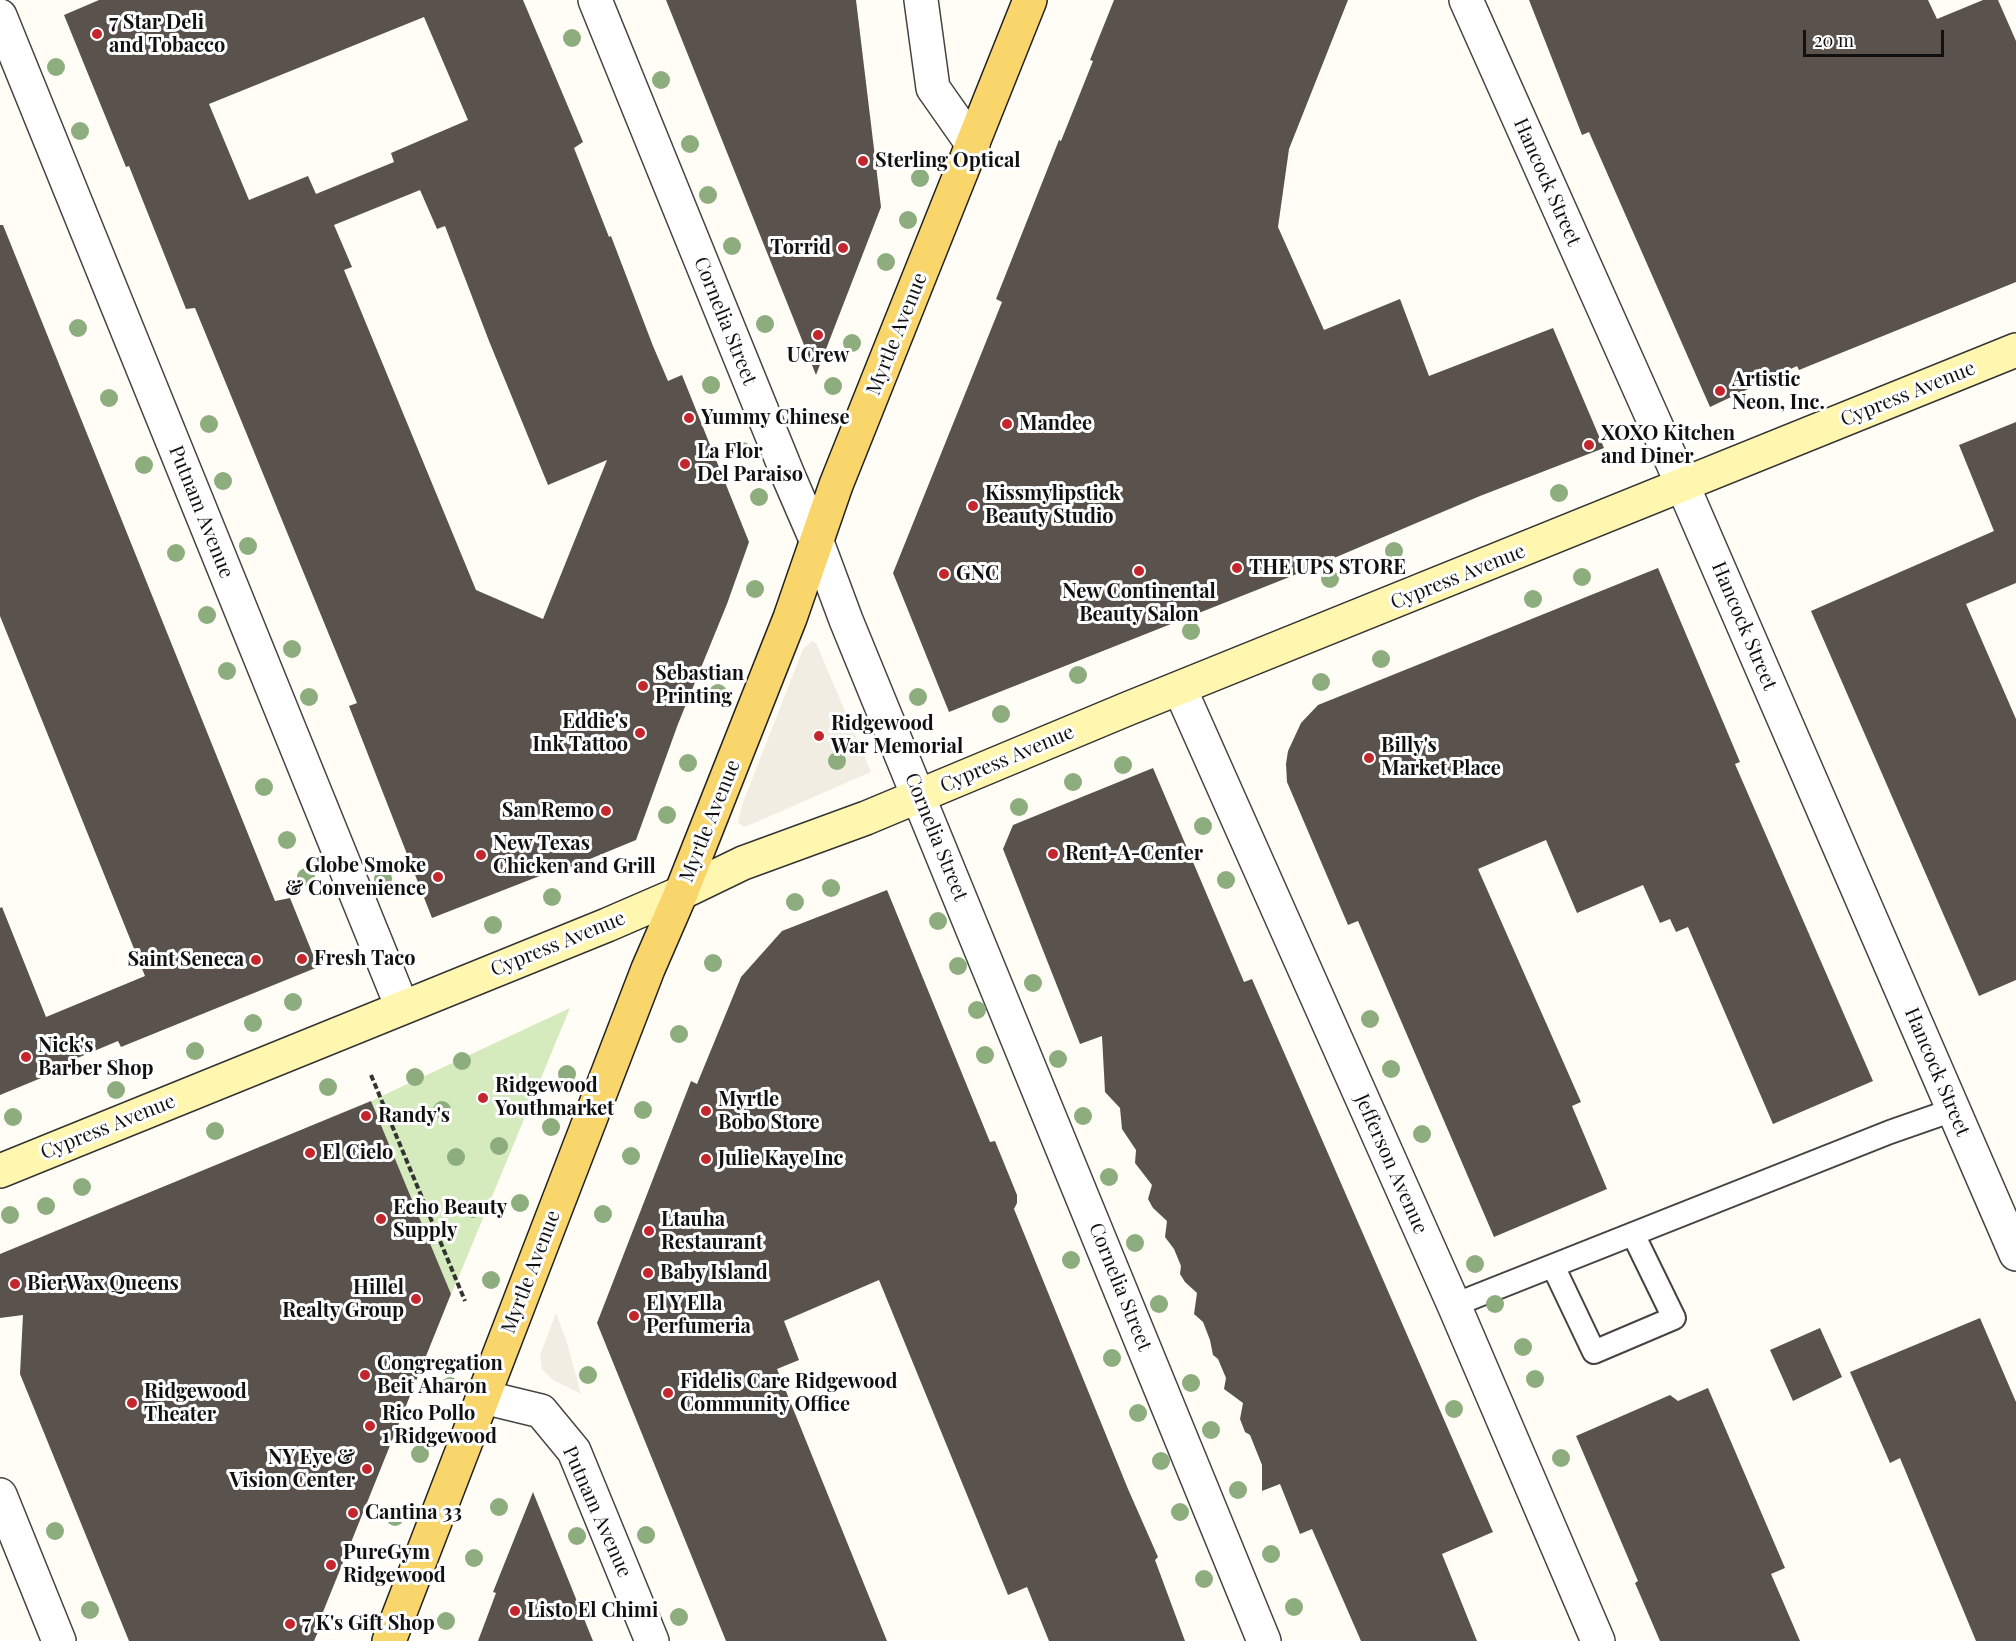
<!DOCTYPE html>
<html>
<head>
<meta charset="utf-8">
<style>
  body { margin:0 }
  #map { position:relative; width:2016px; height:1641px; overflow:hidden; background:#fffdf5; font-family:"Playfair Display",serif }
  canvas { display:block }
  .scale { position:absolute; left:1803px; top:30px; width:141px; height:27px; box-sizing:border-box; border:3px solid #111; border-top:0; padding-left:8px; font-size:18px; line-height:21px; white-space:nowrap; color:#111; -webkit-text-stroke:4px #fff; paint-order:stroke }
</style>
</head>
<body>
<div id="map">
<canvas width="2016" height="1641"></canvas>
<div class="scale">20 m</div>
</div>
<script>
const ctx = document.querySelector('canvas').getContext('2d');
ctx.lineJoin = 'round';
function fill(path, color) { ctx.fillStyle = color; ctx.fill(path, 'evenodd'); }
function trace(path, color, width, dash) { ctx.strokeStyle = color; ctx.lineWidth = width; ctx.lineCap = dash ? 'butt' : 'round'; ctx.setLineDash(dash || []); ctx.stroke(path); }
function label(font, color, halo, rows, align = 'center') {
  ctx.font = font + ' "Playfair Display",serif'; ctx.lineWidth = 6; ctx.setLineDash([]); ctx.textBaseline = 'middle'; ctx.strokeStyle = halo; ctx.fillStyle = color; for (const [text, x, y, turn = 0] of rows) {
    ctx.save(); ctx.translate(x, y); ctx.rotate((+turn || 0) * Math.PI / 180); ctx.textAlign = isNaN(turn) ? turn : align; if (halo) ctx.strokeText(text, 0, 0); ctx.fillText(text, 0, 0); ctx.restore();
  }
}
const green = new Path2D(`
  M570,1008L457,1281L451,1294L371,1101Z`);
const plaza = new Path2D(`
  M812,641L816,643L871,772L745,827L738,823L742,805L803,649Z
  M556,1313L567,1343L581,1394L553,1380L542,1369L540,1355Z`);
const building = new Path2D(`
  M99,0H523L583,142L574,148L609,237L611,236L653,346L668,381L682,375L749,542L727,604L678,724L636,840L556,873L555,870L432,918L349,706L357,703L275,503L195,308L186,309L129,166L126,167L64,15ZM424,17L468,120L391,153L394,162L316,194L308,176L249,200L209,104ZM420,190L437,229L445,226L489,341L548,485L607,460L543,619L476,590L344,270L352,267L334,225Z
  M666,0H856L881,207L816,375Z
  M1114,0H1348L1289,149L1278,227L1324,330L1400,299L1429,376L1553,328L1604,448L1480,496L1287,578L949,712L893,573L1002,302L996,299L1059,140L1061,141L1093,61L1090,60Z
  M1529,0H1928L1937,19L1983,0H1998L2016,41V282L1799,370L1797,366L1710,407L1589,132L1582,135Z
  M0,225H3L275,901L290,898L318,967L121,1047L118,1041L44,1072L46,1076L0,1095V908L2,907L46,1017L145,976L0,616Z
  M2016,422V583L1966,604L2016,719V980L1979,996L1811,611L1994,531L1959,445Z
  M1658,568L1740,762L1735,764L1873,1081L1773,1124L1688,927L1676,932L1670,919L1660,923L1643,885L1577,913L1546,840L1478,869L1581,1102L1572,1106L1607,1189L1494,1237L1358,921L1348,925L1287,782L1286,764L1288,751L1301,723L1318,705Z
  M1153,768L1244,982L1252,979L1493,1532L1442,1554L1477,1641H1361L1312,1529L1300,1534L1280,1484L1262,1491V1465L1250,1435L1245,1432L1240,1419L1243,1403L1224,1389L1226,1378L1218,1359L1213,1355L1210,1340L1203,1322L1194,1314L1197,1293L1185,1282L1180,1274L1181,1266L1174,1249L1165,1237L1167,1221L1153,1208L1148,1199L1152,1185L1135,1163L1136,1150L1122,1129L1120,1108L1105,1092L1102,1036L1080,1044L1003,849L1013,825Z
  M887,890L990,1142L995,1141L1017,1195V1203L1014,1209L1128,1489L1158,1557L1155,1560L1185,1641H1049L1027,1587L1008,1595L879,1280L784,1321L799,1360L777,1369L887,1641H726L597,1323L691,1081L697,1084L741,977L782,931Z
  M371,1101L451,1294L323,1612L326,1613L314,1641H129L20,1374L23,1315L0,1318V1254Z
  M1980,1318L2016,1402V1641H1976L1900,1458L1890,1463L1850,1372Z
  M1820,1328L1842,1377L1793,1401L1770,1350Z
  M1708,1388L1785,1568L1771,1574L1800,1641H1660L1635,1583L1638,1581L1576,1436L1670,1395L1678,1401Z
  M533,1492L593,1641H478L496,1593L493,1592Z`);
const path = new Path2D(`
  M371,1075L465,1301`);
const lane = new Path2D(`
  M1553,1266L1594,1352L1674,1318L1633,1234
  M1454,1305L1890,1132L1953,1110`);
const street = new Path2D(`
  M595,0L788,475L817,542L846,620L1264,1641
  M921,0L933,88L973,145
  M1466,0L1683,486L2016,1254
  M0,16L402,1007
  M1180,689L1454,1305L1598,1641
  M483,1397L541,1411L574,1451L652,1641
  M0,1495L59,1641`);
const secondary = new Path2D(`
  M0,1171L607,925L681,893L743,863L866,818L1127,709L2016,350`);
const primary = new Path2D(`
  M389,1641L648,969L681,893L790,618L836,485L1030,0`);
const trees = [
  [572,38],
  [56,67],
  [661,80],
  [80,131],
  [690,144],
  [920,178],
  [708,195],
  [908,220],
  [732,246],
  [886,262],
  [765,324],
  [78,328],
  [852,343],
  [711,385],
  [833,386],
  [109,398],
  [209,424],
  [743,451],
  [144,465],
  [223,481],
  [1559,493],
  [759,497],
  [248,546],
  [1394,551],
  [176,553],
  [1582,577],
  [1330,579],
  [755,589],
  [1533,599],
  [207,615],
  [1191,631],
  [292,649],
  [1381,659],
  [227,671],
  [1078,675],
  [1321,682],
  [718,693],
  [309,697],
  [918,697],
  [1001,714],
  [837,761],
  [688,763],
  [1123,765],
  [1073,782],
  [264,787],
  [1019,807],
  [667,815],
  [1203,826],
  [287,840],
  [306,877],
  [383,879],
  [1226,880],
  [831,888],
  [552,897],
  [795,902],
  [938,921],
  [493,925],
  [713,963],
  [958,966],
  [1033,983],
  [293,1002],
  [977,1010],
  [1370,1019],
  [253,1023],
  [679,1034],
  [195,1051],
  [985,1055],
  [1058,1059],
  [462,1061],
  [1391,1069],
  [567,1074],
  [415,1077],
  [328,1087],
  [116,1090],
  [442,1110],
  [643,1110],
  [1083,1116],
  [13,1117],
  [551,1127],
  [215,1131],
  [1422,1134],
  [499,1146],
  [631,1156],
  [456,1157],
  [1109,1177],
  [82,1187],
  [520,1203],
  [46,1206],
  [473,1209],
  [603,1214],
  [10,1215],
  [1135,1243],
  [1071,1260],
  [1475,1264],
  [491,1280],
  [1159,1304],
  [1495,1304],
  [1523,1347],
  [1112,1358],
  [588,1375],
  [1535,1379],
  [1191,1383],
  [450,1386],
  [1454,1409],
  [1138,1413],
  [1211,1430],
  [420,1454],
  [1561,1458],
  [1161,1461],
  [1238,1490],
  [499,1507],
  [1180,1512],
  [395,1517],
  [55,1531],
  [646,1535],
  [577,1536],
  [1271,1554],
  [474,1558],
  [1204,1579],
  [1294,1607],
  [90,1610],
  [679,1617],
  [446,1621]
];
const markers = [
  [97,34,6,"#c4262e"],
  [863,161,6,"#c4262e"],
  [843,248,6,"#c4262e"],
  [818,335,6,"#c4262e"],
  [1720,391,6,"#c4262e"],
  [689,418,6,"#c4262e"],
  [1007,424,6,"#c4262e"],
  [1589,445,6,"#c4262e"],
  [685,464,6,"#c4262e"],
  [973,506,6,"#c4262e"],
  [1237,568,6,"#c4262e"],
  [1139,571,6,"#c4262e"],
  [944,574,6,"#c4262e"],
  [643,686,6,"#c4262e"],
  [640,733,6,"#c4262e"],
  [819,736,6,"#c4262e"],
  [1369,758,6,"#c4262e"],
  [606,811,6,"#c4262e"],
  [1053,854,6,"#c4262e"],
  [481,855,6,"#c4262e"],
  [438,877,6,"#c4262e"],
  [302,959,6,"#c4262e"],
  [256,960,6,"#c4262e"],
  [26,1057,6,"#c4262e"],
  [483,1098,6,"#c4262e"],
  [706,1111,6,"#c4262e"],
  [366,1116,6,"#c4262e"],
  [310,1153,6,"#c4262e"],
  [706,1159,6,"#c4262e"],
  [381,1219,6,"#c4262e"],
  [649,1231,6,"#c4262e"],
  [648,1273,6,"#c4262e"],
  [15,1284,6,"#c4262e"],
  [416,1299,6,"#c4262e"],
  [634,1316,6,"#c4262e"],
  [365,1375,6,"#c4262e"],
  [668,1393,6,"#c4262e"],
  [132,1403,6,"#c4262e"],
  [370,1426,6,"#c4262e"],
  [367,1469,6,"#c4262e"],
  [353,1513,6,"#c4262e"],
  [331,1565,6,"#c4262e"],
  [515,1611,6,"#c4262e"],
  [290,1624,6,"#c4262e"]
];
const poiNames = [
  ["7 Star Deli",109,23],
  ["and Tobacco",109,46],
  ["Sterling Optical",875,161],
  ["Torrid",831,248,"right"],
  ["UCrew",818,356,"center"],
  ["Artistic",1732,380],
  ["Neon, Inc.",1732,403],
  ["Yummy Chinese",701,418],
  ["Mandee",1019,424],
  ["XOXO Kitchen",1601,434],
  ["and Diner",1601,457],
  ["La Flor",697,452],
  ["Del Paraiso",697,475],
  ["Kissmylipstick",985,494],
  ["Beauty Studio",985,517],
  ["THE UPS STORE",1249,568],
  ["GNC",956,574],
  ["New Continental",1139,592,"center"],
  ["Beauty Salon",1139,615,"center"],
  ["Sebastian",655,674],
  ["Printing",655,697],
  ["Eddie's",628,722,"right"],
  ["Ink Tattoo",628,745,"right"],
  ["Ridgewood",831,724],
  ["War Memorial",831,747],
  ["Billy's",1381,746],
  ["Market Place",1381,769],
  ["San Remo",594,811,"right"],
  ["New Texas",493,844],
  ["Chicken and Grill",493,867],
  ["Rent-A-Center",1065,854],
  ["Globe Smoke",426,866,"right"],
  ["& Convenience",426,889,"right"],
  ["Fresh Taco",314,959],
  ["Saint Seneca",244,960,"right"],
  ["Nick's",38,1046],
  ["Barber Shop",38,1069],
  ["Ridgewood",495,1086],
  ["Youthmarket",495,1109],
  ["Myrtle",718,1100],
  ["Bobo Store",718,1123],
  ["Randy's",378,1116],
  ["El Cielo",322,1153],
  ["Julie Kaye Inc",718,1159],
  ["Echo Beauty",393,1208],
  ["Supply",393,1231],
  ["Ltauha",661,1220],
  ["Restaurant",661,1243],
  ["Baby Island",660,1273],
  ["BierWax Queens",27,1284],
  ["Hillel",404,1288,"right"],
  ["Realty Group",404,1311,"right"],
  ["El Y Ella",646,1304],
  ["Perfumeria",646,1327],
  ["Congregation",377,1364],
  ["Beit Aharon",377,1387],
  ["Fidelis Care Ridgewood",680,1382],
  ["Community Office",680,1405],
  ["Ridgewood",144,1392],
  ["Theater",144,1415],
  ["Rico Pollo",382,1414],
  ["1 Ridgewood",382,1437],
  ["NY Eye &",355,1458,"right"],
  ["Vision Center",355,1481,"right"],
  ["Cantina 33",365,1513],
  ["PureGym",343,1553],
  ["Ridgewood",343,1576],
  ["Listo El Chimi",527,1611],
  ["7 K's Gift Shop",302,1624]
];
const streetNames = [
  ["Hancock Street",1547,182,66],
  ["Cornelia Street",725,321,68],
  ["Myrtle Avenue",897,334,-68],
  ["Cypress Avenue",1908,394,-22],
  ["Putnam Avenue",201,512,68],
  ["Cypress Avenue",1458,577,-22],
  ["Hancock Street",1744,626,67],
  ["Cypress Avenue",1007,759,-23],
  ["Myrtle Avenue",710,821,-68],
  ["Cornelia Street",936,837,68],
  ["Cypress Avenue",558,944,-22],
  ["Hancock Street",1937,1072,67],
  ["Cypress Avenue",108,1127,-22],
  ["Jefferson Avenue",1391,1164,66],
  ["Myrtle Avenue",531,1272,-69],
  ["Cornelia Street",1120,1287,68],
  ["Putnam Avenue",597,1512,66]
];
fill(green, '#d5ebbd');
fill(plaza, '#f1ede2');
fill(building, '#5a524d');
trace(lane, '#444', 26);
trace(street, '#444', 36);
trace(secondary, '#333', 36);
trace(primary, '#222', 36);
trace(path, '#333', 4, [6, 3]);
trace(lane, '#fff', 22);
trace(street, '#fff', 33);
trace(secondary, '#fff6b0', 33);
trace(primary, '#f9d66b', 33);
ctx.fillStyle = '#8dad7f';
for (const [x, y] of trees) { ctx.beginPath(); ctx.arc(x, y, 9, 0, 2 * Math.PI); ctx.fill(); }
for (const [x, y, r, color] of markers) { const dot = new Path2D(); dot.arc(x, y, r, 0, 2 * Math.PI); ctx.fillStyle = color; ctx.fill(dot); trace(dot, '#fff', 2); }
label('bold 20px', '#111', '#fff', poiNames, 'left');
label('20px', '#111', '#fff', streetNames);
</script>
</body>
</html>
